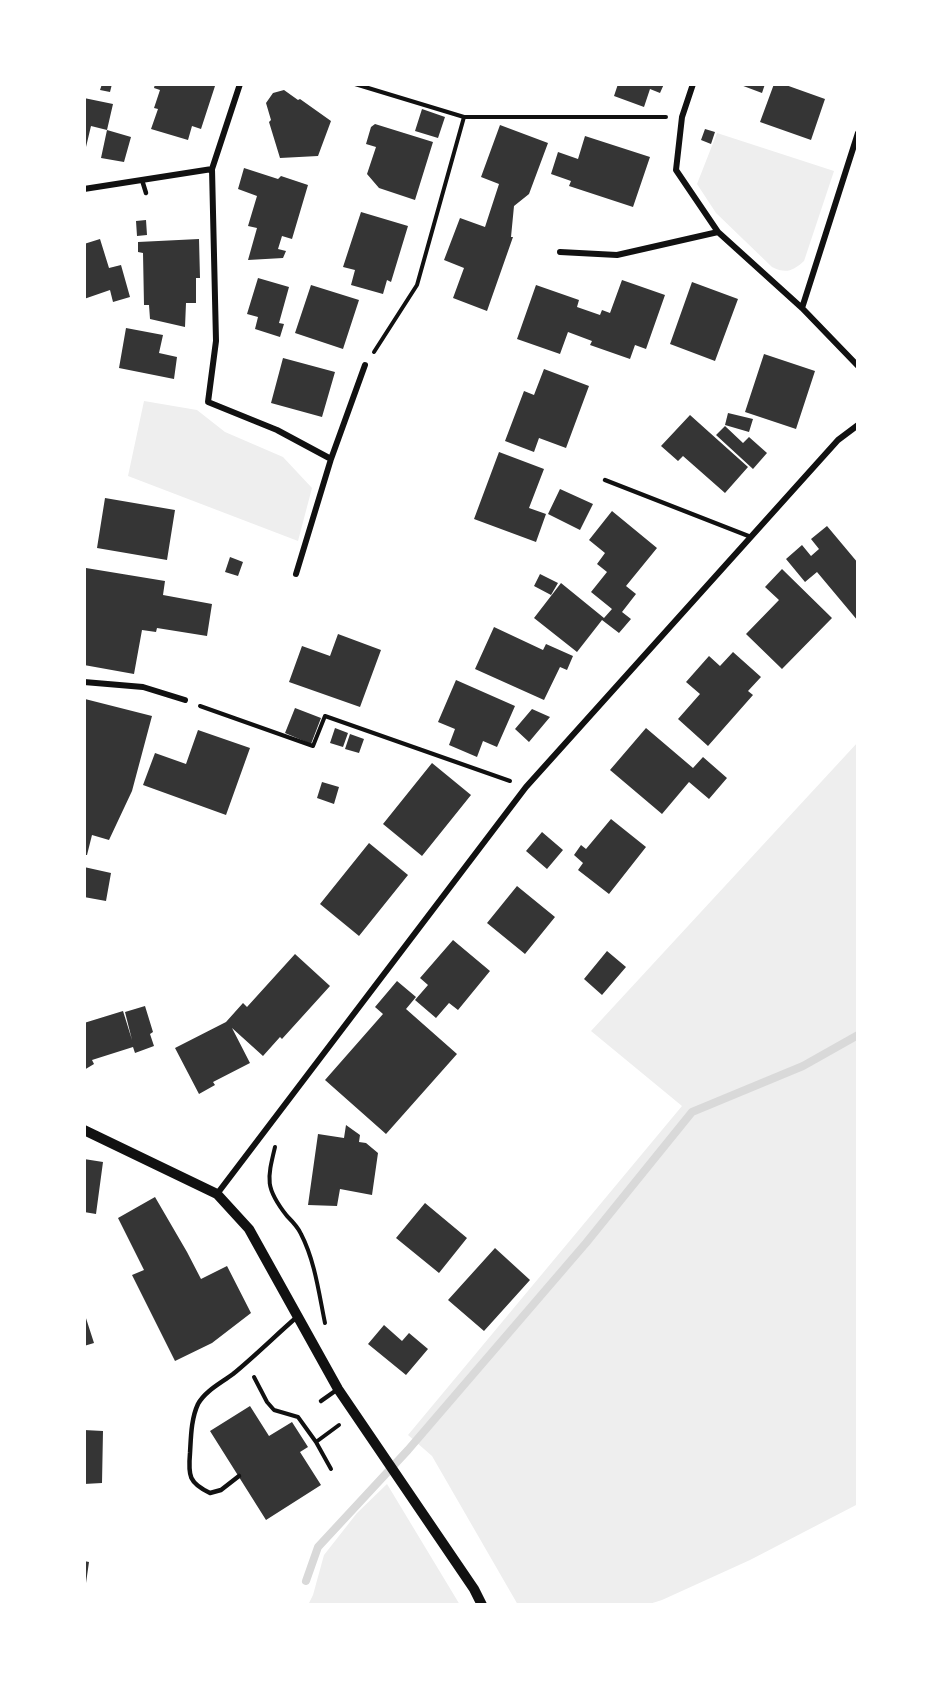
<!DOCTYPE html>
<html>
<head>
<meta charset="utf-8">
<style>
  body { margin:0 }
  #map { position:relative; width:942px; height:1689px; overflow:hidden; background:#fff; font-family:"IBM Plex Serif",serif }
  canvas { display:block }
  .frame { position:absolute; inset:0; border:86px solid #fff; pointer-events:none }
</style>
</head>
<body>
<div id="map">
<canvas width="942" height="1689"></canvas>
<div class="frame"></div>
</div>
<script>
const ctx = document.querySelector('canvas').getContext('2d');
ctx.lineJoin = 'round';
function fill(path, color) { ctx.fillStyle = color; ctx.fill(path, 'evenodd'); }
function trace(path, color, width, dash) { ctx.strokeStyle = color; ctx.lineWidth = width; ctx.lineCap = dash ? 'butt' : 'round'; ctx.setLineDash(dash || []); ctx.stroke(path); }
const green = new Path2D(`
  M717,133L834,171L804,261C793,271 786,274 772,267L716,213L697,184Z
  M144,401L197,410L225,432L283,457L312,488L298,541L128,476Z
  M858,742V1504L750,1560L662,1600L646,1605H518L432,1456L408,1435L682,1106L591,1031Z
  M387,1484L460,1605H308L313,1595L324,1555L357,1513Z`);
const stream = new Path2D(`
  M306,1581L318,1547L408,1450L586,1243L692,1112L803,1066L858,1035`);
const building = new Path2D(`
  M102,84H112L110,92L100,90Z
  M155,84L215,86L201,129L192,126L188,140L151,129L158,109L154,108L160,90L154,88Z
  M618,84H664L660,93L650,89L644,107L614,96Z
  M738,84H765L762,93Z
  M774,84H783L825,99L811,140L760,122Z
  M284,90L298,100L300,99L331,121L318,156L280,158L269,122L271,120L266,103L273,93Z
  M84,98L113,104L107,130L91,126L86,147L84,146Z
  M422,109L445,117L438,138L415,131Z
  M375,124L433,142L415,200L379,188L367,174L376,147L366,144L371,127Z
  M500,125L548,143L529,194L514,206L511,237H513L487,311L453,298L464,268L444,260L460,218L485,227L499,184L481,177Z
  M705,129L715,132L711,144L701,140Z
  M107,130L131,137L124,162L101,158Z
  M585,136L650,157L633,207L569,186L571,181L551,174L558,152L578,159Z
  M244,168L278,179L281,176L308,185L292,239L282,236L278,249L286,251L283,258L248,260L257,228L248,226L257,196L238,189Z
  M361,212L408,226L391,282L387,280L383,294L351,285L355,270L343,267Z
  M146,220L147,235L137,236L136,221Z
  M100,239L109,268L121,265L130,297L113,302L110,290L84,299V244Z
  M199,239L200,278H196V303H186L185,327L150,319L149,305H144L143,253L138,252V242Z
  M258,278L289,287L279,323L284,324L280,337L255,329L258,317L247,314Z
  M622,280L665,295L646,349L635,345L630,359L590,345L592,341L568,332L560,354L517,339L536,285L579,300L577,307L600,315L602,310L610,313Z
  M692,282L738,299L715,361L670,344Z
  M311,285L359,300L343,349L295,333Z
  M126,328L163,335L159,353L177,357L174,379L119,368Z
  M764,354L815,371L796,429L745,412Z
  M283,358L335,372L322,417L271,403Z
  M544,369L589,386L566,448L539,438L534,452L505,441L524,391L534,395Z
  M728,413L753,419L749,432L725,425Z
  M690,415L748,467L725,493L683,456L678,461L661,446Z
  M725,426L743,443L749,437L767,453L753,469L716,435Z
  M499,452L544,469L529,508L546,514L536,542L474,519Z
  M560,489L593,504L580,530L548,514Z
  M105,498L175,510L167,560L97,548Z
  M612,511L657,548L626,586L636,594L622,612L631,619L619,633L602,620L577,652L534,618L561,583L604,618L612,609L591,592L607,572L597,564L605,553L589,540Z
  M827,526L858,563V574L856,576L858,579V621L817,572L805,582L786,559L802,545L811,556L819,549L811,539Z
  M230,557L243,562L238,576L225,572Z
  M86,568L165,581L163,595L212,604L207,636L157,628L156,632L142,630L134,674L84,665V582Z
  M782,569L832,618L782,669L746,634L779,600L765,587Z
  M540,574L558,583L551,595L534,586Z
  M494,627L543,650L546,644L573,656L567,670L560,667L544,700L475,669Z
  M338,634L381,650L360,707L289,682L302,646L330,656Z
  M733,652L761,677L748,691L753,695L708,746L678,719L700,694L686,682L709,656L720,666Z
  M456,680L515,706L497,747L483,741L477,757L449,745L455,729L438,722Z
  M85,699L152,716L132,791L109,840L92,835L87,855H84Z
  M295,708L321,718L311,744L285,733Z
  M532,709L550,717L529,742L515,729Z
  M335,728L348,733L343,747L330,743Z
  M646,728L693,768L703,757L727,778L709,799L689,782L662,814L610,770Z
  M198,730L250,748L226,815L143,785L155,753L186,764Z
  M350,734L364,739L359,753L345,749Z
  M432,763L471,795L422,856L383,824Z
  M322,782L339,787L334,804L317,798Z
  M611,819L646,847L609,894L578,870L583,863L574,855L581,845L586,849Z
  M542,832L563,850L547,869L526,851Z
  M369,843L408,875L359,936L320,904Z
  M84,867L111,873L106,901L84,897Z
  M517,886L555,917L525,954L487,923Z
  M453,940L490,971L458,1010L449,1003L436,1018L415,1000L428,985L420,978Z
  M607,951L626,967L602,995L584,979Z
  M295,954L330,986L282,1039L280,1037L263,1056L232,1028L250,1063L213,1082L215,1085L199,1094L175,1048L226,1022L243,1003L247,1007Z
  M397,981L416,997L406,1009L457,1054L386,1134L325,1080L383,1014L375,1007Z
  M145,1006L153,1032L150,1034L154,1046L135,1053L133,1047L92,1060L94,1064L84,1070V1023L123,1011L132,1040L125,1012Z
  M346,1125L360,1135L359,1142L366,1143L378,1153L372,1195L340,1189L337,1206L308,1205L318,1134L344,1138Z
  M84,1159L103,1162L96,1214L84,1212Z
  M155,1197L187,1252L201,1279L227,1266L251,1313L212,1343L175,1361L132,1275L144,1270L118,1218Z
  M425,1203L467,1238L439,1273L396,1238Z
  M495,1248L530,1280L484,1331L448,1300Z
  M84,1312L94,1343L84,1346Z
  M384,1325L402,1341L409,1333L428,1349L406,1375L368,1344Z
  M250,1406L269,1436L292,1422L308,1447L300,1452L321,1485L266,1520L210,1431Z
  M84,1430L103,1431L102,1483L84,1484Z
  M84,1561L89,1562L85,1590L84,1589Z`);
const path = new Path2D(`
  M355,84L464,117H666
  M374,352L417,285L464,117
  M200,706L313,746L325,716L510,781
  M275,1147C267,1180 265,1188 287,1216C292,1221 298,1227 301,1234C315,1261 319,1294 325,1323
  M254,1377L267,1402L274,1410L298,1417L316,1442L331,1469
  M316,1442L339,1425`);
const service = new Path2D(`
  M142,180L146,193
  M605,480L751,537
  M321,1401L338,1389
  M239,1476L221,1490L210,1493C189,1483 188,1476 190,1453C191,1437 191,1419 198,1404C205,1391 221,1383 233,1374C255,1356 276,1335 298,1316`);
const minor = new Path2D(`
  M693,84L682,117L676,170L718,232L802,308L858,366
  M212,169L216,341L208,402L277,430L331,459L365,365
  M84,189L212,169L240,84
  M560,252L617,255L718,232
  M802,308L858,133
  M296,574L331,459
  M84,682L143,687L185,700
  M217,1194L526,787L838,440L858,425`);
const tertiary = new Path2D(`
  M84,1130L217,1194L249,1229L338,1389L474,1589L482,1605`);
fill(green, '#eee');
trace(stream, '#d9d9d9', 8);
fill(building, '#353535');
trace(path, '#111', 4);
trace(service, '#111', 4.5);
trace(minor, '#111', 6);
trace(tertiary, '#111', 10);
</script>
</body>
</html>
